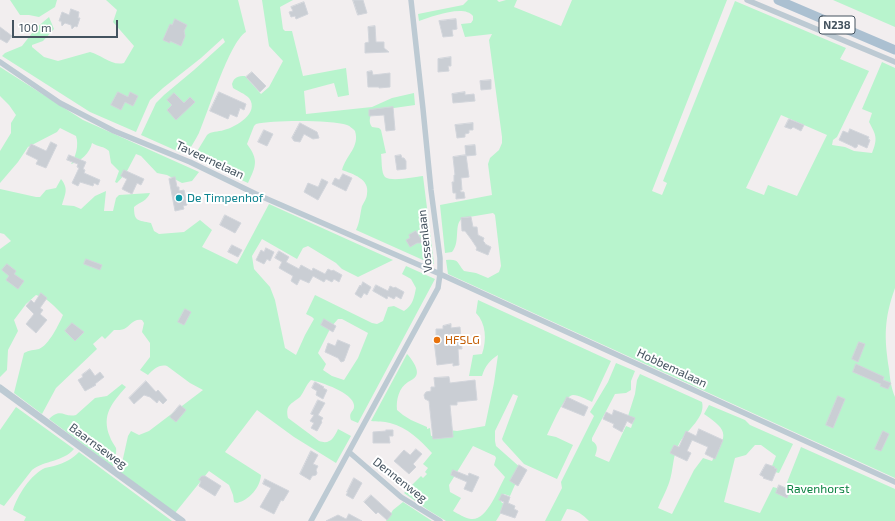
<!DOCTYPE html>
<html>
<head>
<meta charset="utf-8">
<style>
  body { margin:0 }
  #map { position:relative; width:895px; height:521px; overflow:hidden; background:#f2eeef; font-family:"Exo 2",sans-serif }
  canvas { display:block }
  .scale { position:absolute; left:12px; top:20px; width:106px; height:18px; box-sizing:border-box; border:2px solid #44535f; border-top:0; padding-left:5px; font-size:12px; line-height:14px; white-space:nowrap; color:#44535f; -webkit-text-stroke:3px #fff; paint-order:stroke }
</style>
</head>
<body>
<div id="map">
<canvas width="895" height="521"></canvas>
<div class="scale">100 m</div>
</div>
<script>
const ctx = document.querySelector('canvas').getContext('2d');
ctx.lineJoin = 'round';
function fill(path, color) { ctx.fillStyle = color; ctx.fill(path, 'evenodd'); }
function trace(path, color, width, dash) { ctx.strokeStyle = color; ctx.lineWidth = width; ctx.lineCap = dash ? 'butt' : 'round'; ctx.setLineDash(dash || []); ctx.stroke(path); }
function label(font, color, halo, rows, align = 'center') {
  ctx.font = font + ' "Exo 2",sans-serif'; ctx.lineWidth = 4; ctx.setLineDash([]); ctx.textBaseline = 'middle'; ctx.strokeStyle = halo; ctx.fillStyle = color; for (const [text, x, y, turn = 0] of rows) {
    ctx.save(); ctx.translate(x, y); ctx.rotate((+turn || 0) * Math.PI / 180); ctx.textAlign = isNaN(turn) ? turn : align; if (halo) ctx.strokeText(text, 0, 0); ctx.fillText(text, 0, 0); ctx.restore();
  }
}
const green = new Path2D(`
  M10,0H57L55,7L39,17L29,15H20Z
  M106,0H238L246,32C229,42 208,113 199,133C195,141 190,148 186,155L141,135L156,103L164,95L194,70L225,42L223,38L201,58L163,88L150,100L136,132L90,112L2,56L5,53L22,46L36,28L49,17L54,29L43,41L32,45V47L44,57L58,61L90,52C102,55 111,66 124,63L134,46L113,22L117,10Z
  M262,0H293L280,7L283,29L285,31H292L303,76L346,68L349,95L338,97L334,83L304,91L306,114L372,107L392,98L414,93L415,105L373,111C370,116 368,122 372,127L379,128L381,130L386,153L381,154C382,160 381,173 385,177C391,182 415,177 423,176L434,264L423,260L356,230C360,222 360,214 362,206C364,202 367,198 367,194C370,179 353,174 342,170C346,155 360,147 355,131C353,129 350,126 347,125C332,120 272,120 256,124L254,126L247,144C259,160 256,166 248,183L193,158L207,135C211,131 218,132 224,130C236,127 260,113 249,98C245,94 238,91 233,88L232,84C234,77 238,76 245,76L261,94L269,87L283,61L269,46Z
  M468,0H497L499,2L506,0H517L514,7L561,26L572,0H727L652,191L662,195L667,183L663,181L735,1L846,48L840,59L869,71L837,137L833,140L832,145L845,147L854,151L872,153C878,138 876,135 869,122L872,113L862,109L882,62L895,68V288C884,319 884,337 889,369C890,378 891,388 895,397V478L448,274L446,260C460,259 456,262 464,271L476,273L488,278L499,272L501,266L495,215L493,213L463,218C453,223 461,242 452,252L445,253L440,205L492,195L488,164L490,158L499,150L502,143V137L489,40L492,34L465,37L461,24L471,23L473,20V16C464,4 431,17 419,21L418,14L463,5ZM781,115L827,135L797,196L768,185L764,195L746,188Z
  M833,0H895V27Z
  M0,67L83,120L199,172L192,181L182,183L167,175L157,173L141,156L136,154L126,173L117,183L115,182L119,171L111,163L109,151C104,146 98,147 92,143C90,153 81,161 71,164C76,156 79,145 76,136L60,128L57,132L28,147L18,162L0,183V151L11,133V123L16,115L9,105L0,96Z
  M61,179C69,189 65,194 62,205L74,206L81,209L95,196L106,191L104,211H113L116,198L119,195L150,193C147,201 140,202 134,207C134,222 138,220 151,223L154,231L159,234L184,232L200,220L212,230L202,247L237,264L269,204L393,260L358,277L342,269L336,263L308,246L303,248L297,259L262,239L252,256L254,269L270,287L275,300L285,348L296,355L305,335L314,319L312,317L306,314L315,295L372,323L377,324L383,321L388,307L394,306L404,311C413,305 414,298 416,288L411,279L402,274L406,266L435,279L358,423L351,420C348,411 355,412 354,405C353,393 321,382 311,380C306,385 304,392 300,397C292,404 285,404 288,418L319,441C330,445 334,438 338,429L351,436L336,463L294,437L257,410L225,452L261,475C260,488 249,500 237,503L234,502L233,495L229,485L209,471L175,513L120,472L128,436L131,431L139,435L149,431L203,390L190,383L167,366C159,364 153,370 148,375L140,370L150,357V343L142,332L144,323L142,320C134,318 131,325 124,329C122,330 118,330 114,330L105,339L102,336L93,344L97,349L56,388L42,414L14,393L24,353C29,350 34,350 39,349C49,345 59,324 63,315C55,307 48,298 36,295L26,304L14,320L18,331L8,350L7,370L0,377V249L11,241L4,234L0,233V189L36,197H40L46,190L56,188ZM338,319H342L368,333L358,358L344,380L332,376L323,370L326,364L318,353L331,327Z
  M478,300L611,361L592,402C586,399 579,395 573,395C563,396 552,426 547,435L556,437L573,445L557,479L524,464L503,441L502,439L518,396L513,394L495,431V441L496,446L522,469L510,496L504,494L501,502L506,505L496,521H446L428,510L404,493L421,476L423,478L427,474L425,472L428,468L423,464L432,453C421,441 407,427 390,423C384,421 377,422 371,421L407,354C411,358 420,370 416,376C414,379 411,380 408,382C399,388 396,399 397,410L403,415L411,420L427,427V429L430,428L431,436L441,435V429L457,431L485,426L494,383L498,355C490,360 485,366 482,376H469L473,355L482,354C487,340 486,323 476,313ZM473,446L495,456L496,458L494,465L505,477C498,489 487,521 471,519C464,518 459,514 453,511L461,498L450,492L449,485Z
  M616,363L635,371L631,381V390L626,393L615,394L592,438V441C599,445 597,450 595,456L609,462L626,426L631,428L634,419L628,416L635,394L637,380L640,374L702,402C706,417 687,430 680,442C672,455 674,469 669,483C666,492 661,500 658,508L672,514L694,470L703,458L712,461C726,436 731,432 704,414L709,405L745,420L750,425L793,444L779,473L770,471L776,456L761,445H755L746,455L735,458L724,502L760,513L773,487L784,490L801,447L895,489V521H589C582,514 577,510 567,509L561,521H545L562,488L561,482L594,416L590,412L608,382Z
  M122,384L126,387C112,403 101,415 110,437C111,441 114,444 116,448C117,453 114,461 113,467L49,419C61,407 64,418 76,415L95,398L107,396Z
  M16,407L74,449C63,462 45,460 32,470L4,506L0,504V430Z
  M79,452L172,521H24L26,517L13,510C17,496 31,474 45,468C48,467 51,467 54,466C65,463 72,459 79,452Z
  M403,502L432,521H386L393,510Z`);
const building = new Path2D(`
  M353,0H363L367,13L358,15Z
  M304,2L308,14L296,19L295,16L291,17L289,12L293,11L291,7Z
  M71,9L79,12L78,18H80L77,27L75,26L72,29L71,25L65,23L62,26L61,21H59L62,12L69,15Z
  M175,19L187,25L184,31L185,36L181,46L170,41V43L163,40L170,24L172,25Z
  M456,19L457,29L452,30L453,36L443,37L439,21Z
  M375,26L376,42H384V48L389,52L365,53V43L369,42L368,27Z
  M0,27L12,36L7,43L0,39Z
  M451,57V66H448L449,71L438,72V59Z
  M372,71L373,75L390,73V87L379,88V87H368L367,72Z
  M252,72L266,86L260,92L246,77Z
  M491,80V89L481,90L480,81Z
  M118,92L128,97L130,92L138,96L133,106L125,102L121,110L111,105Z
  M219,92L246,104L244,110L240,108L237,117L230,114L228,119L210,111Z
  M465,92V95L474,94L475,101L453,103L452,94Z
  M174,93L184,103L190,97L195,102L176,120L167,110L172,105L167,100Z
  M393,107L395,130L386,131L384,115L369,116V110Z
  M789,119L804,125L801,131L793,127L791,129L785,127Z
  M300,123L317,132L319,138L313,139L304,134L300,142L294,141L292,138Z
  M473,123V130H469V133L465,134V137L457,138L455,125Z
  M850,129L869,137L868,139L870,140L867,148L858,144L857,147L855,148L852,146L839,140L843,131L848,133Z
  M264,130L273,134L267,146L258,142Z
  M51,142L57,145L46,168L36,164L38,160L26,154L31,144L46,151Z
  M475,145L476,155L466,156L465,146Z
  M69,155L86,162L83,169L85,170L84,173L100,180L98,185L94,183L93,186L80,182L78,186L72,183L79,168L77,167L78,164L67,160Z
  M401,155L402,158H404L406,161V169L397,170L395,156Z
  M466,155L469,177L461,178L462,190H460L461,192H464L465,198L456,199V193H453L452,182H454V175H455L453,157Z
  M124,170L144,179L141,185L137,183L132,194L122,189L127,179L121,176Z
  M343,174L352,178L346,191L332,184L335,178L339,180Z
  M175,177L177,187H179V191L184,190L187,205L183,206L184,209L175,211L169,179Z
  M322,179L328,182L318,200L304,192L308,183L318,187Z
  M225,215L241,223L235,233L220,225Z
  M471,217L473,227H477L478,235L484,238L483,241L485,243V244L491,247L488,255L476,250L477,248L471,239L465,231H462L461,218Z
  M416,231L423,243H417L410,247L406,240L410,238L409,235Z
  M232,245L242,250L238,257L228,252Z
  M266,248L274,252L270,261L267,259L264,264L256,260L261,250L264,252Z
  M279,251L289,257L286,262L299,269L301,265L312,271L313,268L325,274L328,269L332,271L333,270L342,275L339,282L334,279L332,282L326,279L324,282L313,276L309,283L300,279L297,285L291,281L293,276L279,268L282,262L275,258Z
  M86,259L102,265L100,270L84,264Z
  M7,264L16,271L14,274L24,281L18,289L6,280L9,276L2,270Z
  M363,282L371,287L367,295L364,293L361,298L355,294L360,285L361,286Z
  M376,285L388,291L390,286L394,288L395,287L404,292L401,299L396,296L394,299L388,296L387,299L373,291Z
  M41,293L47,298L40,308L43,310L40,314L47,320L36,333L26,324L34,314L26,306L31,300L34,303Z
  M185,309L191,312L184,325L178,322Z
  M324,319L336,326L333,332L321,325Z
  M72,323L84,332L75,341L65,331Z
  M451,324V328L460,327L462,349H458L459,365L453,366V363L437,365L434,341V338H436V329H443V326Z
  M338,340L350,345L344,361L341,362L338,358L325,352L328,343L335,346Z
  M859,342L865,344L858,362L852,359Z
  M856,364L884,377L883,380L891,383L888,389L880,386L881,384L853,372Z
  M90,369L95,376L100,372L104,377L95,384L96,385L85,391L78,380L83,377L82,375Z
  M449,377L450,383L475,380L477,400L457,402V405H450L453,437L433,439L429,401L425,399L424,395L426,392L431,391V387H435L434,378Z
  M146,381L156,392L158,390L167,400L163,404L159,400L157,403L150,397L144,395L134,404L129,398Z
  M315,382L324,387L323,388L327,390L323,399L316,395L317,391L312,388Z
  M838,396L845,399L833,428L826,425Z
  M567,397L588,407L584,416L562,407Z
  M318,400L325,403L318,415L323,418L321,421L322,422L317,431L311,428L314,423L310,421L314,415L311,414Z
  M180,405L186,410L176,422L170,417Z
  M614,410L635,418L632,424L627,421L622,432L613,427L614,424L603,419L606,412L612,415Z
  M699,429L723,440L715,459L705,454L708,447L692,440L687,451L691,453L687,461L670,453L674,445L679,447L686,431L696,436Z
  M386,430H393V436H389L390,443H373V432L386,431Z
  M883,431L889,434L881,451L875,449Z
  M416,449L422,454L413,464L416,467L409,474L394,461L404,450L410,455Z
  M311,451L318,455L313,464L318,466L316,470L317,473L316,475L312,476L310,480L300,474Z
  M766,464L775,467L774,468L777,469L772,481L763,478L764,477L760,475Z
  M519,465L527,470L518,486L510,481Z
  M453,470L468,476L469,473L479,477L472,492L464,489L467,482L451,475Z
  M202,476H205L221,486L215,496L199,486L201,481L199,480Z
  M354,478L362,483L353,499L346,495L348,492H347Z
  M265,479L289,491L283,501L281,500L274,514L260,507L271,488L263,484Z
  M779,485L790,490L787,498L776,493Z
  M502,494L510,497L508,503L515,506L514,509L518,511L515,518L500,513L504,502L499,500Z
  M371,495L392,514L387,520L378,512L376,514L364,502Z
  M349,514L362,521H326L338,515L346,519Z`);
const minor = new Path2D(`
  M747,0L895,62
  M0,62L60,103L114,131L190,162L258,195L440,274L895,482
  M349,452L401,497L440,521
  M311,521L438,288L440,274V258L431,190L423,109L411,0`);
const tertiary = new Path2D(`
  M0,388L182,521`);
const primary = new Path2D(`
  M778,0L895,50`);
const markers = [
  [179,198,4,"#0f9aa8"],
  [437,340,4,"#e8710a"]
];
const shields = [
  [837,25,36]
];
const shieldNames = [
  ["N238",837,25]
];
const streetNames = [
  ["Taveernelaan",210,160,25],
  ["Vossenlaan",425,241,-96],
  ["Hobbemalaan",672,368,25],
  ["Baarnseweg",98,446,36],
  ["Dennenweg",400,480,38]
];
const cultureNames = [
  ["De Timpenhof",187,198]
];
const foodNames = [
  ["HFSLG",445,340]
];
const parkNames = [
  ["Ravenhorst",818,489]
];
fill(green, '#b8f4cd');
fill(building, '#caced4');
trace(building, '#d2d5db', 1);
trace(minor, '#bdcad3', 5.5);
trace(tertiary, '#bdcad3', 7);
trace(primary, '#abc0d1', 9);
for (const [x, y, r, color] of markers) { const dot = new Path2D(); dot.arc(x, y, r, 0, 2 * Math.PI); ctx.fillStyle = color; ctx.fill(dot); trace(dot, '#fff', 1.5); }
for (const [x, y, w] of shields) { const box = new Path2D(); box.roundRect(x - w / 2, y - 9, w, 18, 3); ctx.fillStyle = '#fff'; ctx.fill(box); trace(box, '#44535f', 1); }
label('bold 11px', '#44535f', null, shieldNames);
label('12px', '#44535f', '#fff', streetNames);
label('12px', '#0d838f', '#fff', cultureNames, 'left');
label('12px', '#c56008', '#fff', foodNames, 'left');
label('12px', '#0c8342', '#fff', parkNames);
</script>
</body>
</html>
